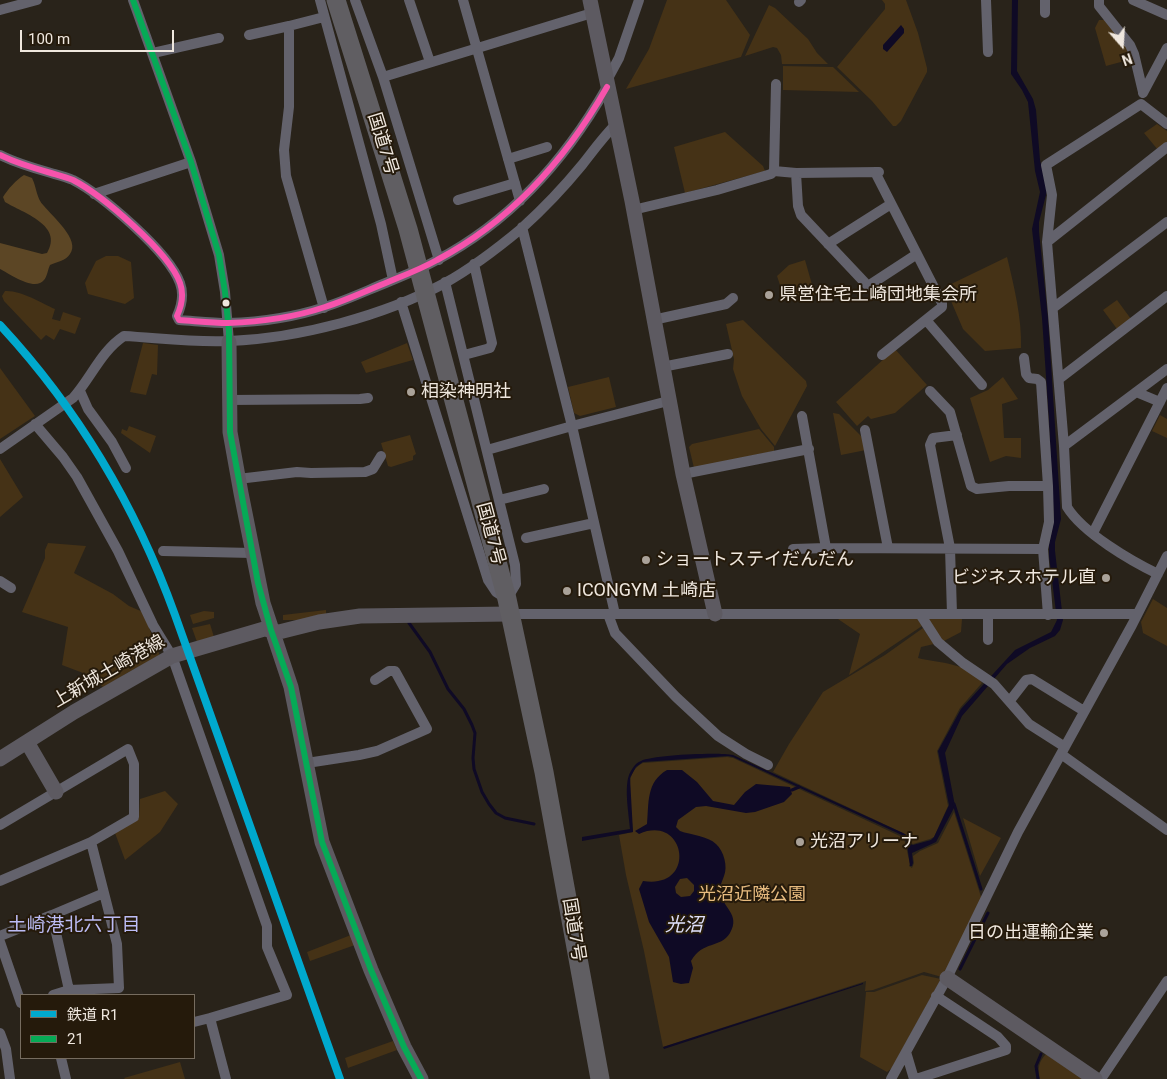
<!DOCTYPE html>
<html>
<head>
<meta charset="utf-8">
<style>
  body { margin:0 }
  #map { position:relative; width:1167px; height:1079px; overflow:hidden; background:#29231a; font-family:Roboto,"Noto Sans JP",sans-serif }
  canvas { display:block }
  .legend { position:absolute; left:20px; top:994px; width:175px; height:65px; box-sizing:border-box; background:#251a0b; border:1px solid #766c5f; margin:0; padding:6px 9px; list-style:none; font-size:15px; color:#efe7de }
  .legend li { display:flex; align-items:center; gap:10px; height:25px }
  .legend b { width:25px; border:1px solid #766c5f }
  .north { position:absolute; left:1097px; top:20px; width:50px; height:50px; -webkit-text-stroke:4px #251a0b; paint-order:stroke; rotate:161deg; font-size:14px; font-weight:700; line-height:20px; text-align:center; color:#efe7de }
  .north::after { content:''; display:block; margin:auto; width:18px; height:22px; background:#efe7de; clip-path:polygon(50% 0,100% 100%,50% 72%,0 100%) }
  .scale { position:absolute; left:20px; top:30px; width:154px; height:22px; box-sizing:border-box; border:2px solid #efe7de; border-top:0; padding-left:6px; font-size:15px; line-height:18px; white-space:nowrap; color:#efe7de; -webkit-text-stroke:4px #251a0b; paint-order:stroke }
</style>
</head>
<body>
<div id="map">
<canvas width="1167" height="1079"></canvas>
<ul class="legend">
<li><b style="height:6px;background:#00a9ce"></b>鉄道 R1</li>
<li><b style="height:6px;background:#06aa56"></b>21</li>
</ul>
<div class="north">N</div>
<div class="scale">100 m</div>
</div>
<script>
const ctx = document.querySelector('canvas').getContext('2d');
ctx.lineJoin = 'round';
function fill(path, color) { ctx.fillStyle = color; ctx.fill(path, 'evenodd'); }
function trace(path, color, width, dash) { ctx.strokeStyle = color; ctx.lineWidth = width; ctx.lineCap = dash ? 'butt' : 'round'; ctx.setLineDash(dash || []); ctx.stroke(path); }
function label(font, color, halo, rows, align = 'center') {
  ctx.font = font + ' Roboto,"Noto Sans JP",sans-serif'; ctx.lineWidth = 4; ctx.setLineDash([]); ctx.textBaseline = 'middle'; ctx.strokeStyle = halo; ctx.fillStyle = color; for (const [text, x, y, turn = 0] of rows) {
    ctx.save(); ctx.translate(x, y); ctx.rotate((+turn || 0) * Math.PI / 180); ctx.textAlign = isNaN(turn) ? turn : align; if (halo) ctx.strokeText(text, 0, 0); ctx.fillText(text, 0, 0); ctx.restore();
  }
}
const green = new Path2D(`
  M667,0H726L750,35L741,57L626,89L649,49Z
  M882,0H906L918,33L927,68V72L901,121L896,126H893L872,101L837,67L885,9V4Z
  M769,5L775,8L808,39L817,53L828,64H782L781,55L777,48L773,47L745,56Z
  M1099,20H1105L1129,51L1132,59L1106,66L1095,28Z
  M783,66L833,67L859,92L783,90Z
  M1157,124L1167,131V143L1158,150L1144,133Z
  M725,132L763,166L765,171L685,193L674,147Z
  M106,256H118L131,262L134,298L125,304L88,294L85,283L96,261Z
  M1007,257C1014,286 1022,318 1021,348L985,351L963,329L945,287Z
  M805,260L815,295L805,298L804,295L785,300L777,276L789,265Z
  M5,291C21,290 41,303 55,309L52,319L60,321L63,312L81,318L75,334L60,329L54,340L46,335L41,340L4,301L2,296Z
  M1117,300L1131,319L1117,329L1103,310Z
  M743,320L806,381L807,386L775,446L761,429L742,396L733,369L734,359L726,324Z
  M143,343L158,345L157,375L152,374L146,395L130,392Z
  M407,343L413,360L366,373L361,362Z
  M895,349L927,385L895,413L871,419L868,416L857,426L836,402Z
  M0,368L35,416L0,439Z
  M609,377L616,407L580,416L574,413L568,387Z
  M1003,377L1018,399L1002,404L1004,438H1021V458L1006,456L990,462L970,398L988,390Z
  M833,413L839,414L864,439L866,450L841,455Z
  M1160,415L1167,419V438L1152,431Z
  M129,426L156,436L150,453L121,433L122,429L127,431Z
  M759,429L774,447V451L694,468L689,447L692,444Z
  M410,435L416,454L413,456V460L391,467L388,466L381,443Z
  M0,459L23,497L0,517Z
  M48,543L86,546L74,573L113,594L129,606L143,612L160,656L127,673L104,688L91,676L62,665L68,627L22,612L45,558V550Z
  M1153,599L1167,608V646L1143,633L1141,622Z
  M326,610V616L301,620H283V615Z
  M204,611L214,612V618L193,624L190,615Z
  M931,618L962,619L961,632L942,642L928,619Z
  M838,619H918L922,626L849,675L860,634Z
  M210,624L214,637L197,642L192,628Z
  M923,628L934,644L921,647L918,658C938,663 971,663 982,683L960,708L937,751L948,806L934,837L930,839L913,844L911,843L909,836L903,833L773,772L789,744L823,692L885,655Z
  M727,757L733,758L904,838L910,864L909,866L912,868L914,863L913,856L920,851L938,843L954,812L982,900L942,977L924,972L873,990L865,991L866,981L663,1047L644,951L626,875L619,835L633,832C632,820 627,784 632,774C634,769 639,765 643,763Z
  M165,791L178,804L160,832L125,860L115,833L139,818L140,799Z
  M963,818L1001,838L980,876Z
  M351,935L355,945L310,961L307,952Z
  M922,975L941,979L892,1068L887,1072L860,1057L866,992H874Z
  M393,1041L397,1050L348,1068L345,1058Z
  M1046,1054L1083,1079H1040C1037,1069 1039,1061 1046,1054Z
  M180,1062L185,1079H125L124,1078Z`);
const forest = new Path2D(`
  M24,175L32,178C37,188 36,198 44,206C52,216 81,240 70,254C66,261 56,262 50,265C48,269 47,277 44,280C35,292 10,274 0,269V243L42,254L47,253C64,225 23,213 5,202L3,197C8,189 16,180 24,175Z`);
const water = new Path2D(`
  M1012,0H1018L1017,71L1033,99L1036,110L1040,160L1047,191L1039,222V232L1048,318L1061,519L1055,542V551L1063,620L1060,630L1055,636L1030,648L1007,664L962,716L945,753L955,806L936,842L912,853L913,863L912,866H910L906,837L733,757L728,756L643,762L636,767L630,778L633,832L582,841V837L630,829C629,815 624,789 629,775C631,770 635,763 641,761C653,755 718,752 733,755L903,833L908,836L910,844L913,845L931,840L934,837L949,805L938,751L961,709L1015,650L1051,632L1057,620L1049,556V545L1054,521L1049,420L1042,318L1032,229L1040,192L1035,171L1028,102L1022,90L1011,74Z
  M901,25L904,29V33L887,52L883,49V45Z
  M667,770H682L697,782L713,801L734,805L745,792L756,784L790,787L792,794L784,802L755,812L746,813L706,806L696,807L678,820L676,827L680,831C691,835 708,836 716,844C724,851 728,867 724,876C722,882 720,885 720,891C722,908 741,914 730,933C720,949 703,940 691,961L693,968L689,983L681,984L673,982L669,957L649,922L639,889L643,881C698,890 686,813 639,834L635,831L647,824C649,803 646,782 667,770ZM687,878L694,885V891L690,896L681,897L676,893L675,887L680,879Z
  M863,983V984L664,1049L663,1047Z`);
const stream = new Path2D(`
  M409,623L430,652L448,689L464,709L472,725L475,733L473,758L474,769L482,792L489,804L496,813L505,818L534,824
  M792,790L799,787
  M954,804L981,889
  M960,969L988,913
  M1038,1079L1036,1066L1041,1054`);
const street = new Path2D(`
  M133,0L191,162L219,255L225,292L229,342
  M320,0L381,224L393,280
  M355,0L383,77L439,260
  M409,0L430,62
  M463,0L520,201
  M986,0L988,52
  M1099,0V6L1130,45L1134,54L1143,92
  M1133,0L1167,15
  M799,2L801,0
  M0,10L37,0
  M1045,13V0
  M324,17L289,26V107L284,150L286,176L324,308
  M249,35L289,26
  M153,53L219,38
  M383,77L592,13
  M606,82L619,58L639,0
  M1143,93L1167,48
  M0,155C16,163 33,168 51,173C58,175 66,177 73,180C102,195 169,252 180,283C184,294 182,305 177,316L179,320C195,321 212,323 228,323C260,322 295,317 325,307C347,300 368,290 388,282C405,275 421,269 437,260C511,221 566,159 607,87
  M508,159L547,147
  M774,171L796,173L879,172
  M875,172L942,303V307L882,355
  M796,173L798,206L801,215L868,286L917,254
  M94,194L191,162
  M458,200L515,183
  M633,210L717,190L771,174L774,171L776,84
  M522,227L572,426L615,614
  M1047,242L1167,147
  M828,244L891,204
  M401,302L488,580L496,592L507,599L516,584L515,565L445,282
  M1053,308L1167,222
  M653,320L726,304L733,298
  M926,320L982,385
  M464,355L490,348L492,343L474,264
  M1024,358L1026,374L1029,378L1037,379L1041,382L1048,486L1049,522L1043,549L1048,615
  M662,367L728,354
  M1059,379L1167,296
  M80,391L88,409L112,442L126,468
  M930,391L950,412L971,486L977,489L1009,486H1048
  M1136,392L1160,402
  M229,400L360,399L368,398
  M802,416L826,548L1043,549
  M35,424L63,457L77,477L118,551L153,625L172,656L267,926V947L287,995L210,1018
  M865,430L888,548
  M1064,446L1167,369
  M0,449L73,398C91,378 101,351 124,336C159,338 195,343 230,341C300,338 383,316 445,283C472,268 498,248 522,228C543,209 564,187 582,165C593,151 603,137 616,124
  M487,450L572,426L668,401
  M683,474L809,449
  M238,479L297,472L311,473L365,472L373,469L381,456
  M499,500L544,489
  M1093,533L1167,388
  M526,538L594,523
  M793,549L826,548
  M163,551L252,553
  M1158,574C1131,561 1083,533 1067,507L1064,446L1047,242L1052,195L1046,165L1141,104L1167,124
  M0,581L11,588
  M510,614H1137
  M608,614L615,633L676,697L718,736L746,754L768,765
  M920,614L938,642L963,663L994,684L1029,724L1065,747
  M952,614L950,548L930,445L933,438L957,435
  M988,614V640
  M1012,698L1026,680L1032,679L1084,711
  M1061,754L1167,830
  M307,763L359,755L377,751L427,729L395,671H389L375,680
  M0,825L128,749L134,764V817L91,842L117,944L119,988L69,990L52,915L104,893
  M0,881L91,842
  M0,936L52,915
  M0,942L21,1003
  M53,995L69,990
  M194,1022L210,1018L226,1079
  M0,1033L6,1049L10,1079
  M906,1052L914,1079
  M61,1058L66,1079
  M891,1079L947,978L1018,832L1132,625L1167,556
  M916,1079L1006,1050V1046L998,1037L936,996
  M1101,1079L1167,981`);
const secondary = new Path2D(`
  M590,0L632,201L683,474L715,614
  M229,342L230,432L241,493L263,603L291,687L322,842L371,970L404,1047L421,1079
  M27,742L56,792
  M0,759L74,712L172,656L264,629L279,632L319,622L360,616L510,614
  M947,978L1095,1079`);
const highway = new Path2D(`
  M336,0L408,229L507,599L544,772L600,1079`);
const bus1 = new Path2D(`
  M133,0L191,162L219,255L225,292L229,331L230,432L258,583L271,630L291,687L322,842L371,970L404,1047L421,1079`);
const bus2 = new Path2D(`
  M0,155C16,163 33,168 51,173C58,175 66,177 73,180C102,195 169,252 180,283C184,294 182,305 177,316L179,320C195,321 212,323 228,323C260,322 295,317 325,307C347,300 368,290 388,282C405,275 421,269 437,260C511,221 566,159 607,87`);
const rail1 = new Path2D(`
  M0,325C78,409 136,507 175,615L340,1079`);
const markers = [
  [769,295,5,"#aaa299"],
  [226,303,4.5,"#efe7de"],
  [411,392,5,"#aaa299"],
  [646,560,5,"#aaa299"],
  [1106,578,5,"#aaa299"],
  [567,591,5,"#aaa299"],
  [800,842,5,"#aaa299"],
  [1104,933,5,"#aaa299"]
];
const streetNames = [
  ["国道7号",382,144,73],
  ["国道7号",490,534,75],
  ["上新城土崎港線",109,672,-30],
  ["国道7号",573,930,81]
];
const poiNames = [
  ["県営住宅土崎団地集会所",779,295],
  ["相染神明社",421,392],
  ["ショートステイだんだん",656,560],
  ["ビジネスホテル直",1096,578,"right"],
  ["ICONGYM 土崎店",577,591],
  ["光沼アリーナ",810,842],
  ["日の出運輸企業",1094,933,"right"]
];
const parkNames = [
  ["光沼近隣公園",752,895]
];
const neighbourhoodNames = [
  ["土崎港北六丁目",74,926]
];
const waterNames = [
  ["光沼",684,926]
];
fill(green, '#453216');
fill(forest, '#5c4625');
fill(water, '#0f0a25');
trace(stream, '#0f0a25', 3);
trace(street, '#63626c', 10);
trace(secondary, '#5d5a61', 15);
trace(highway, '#605e62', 19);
trace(bus1, '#06aa56', 6);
trace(bus2, '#f653ac', 6);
trace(rail1, '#00a9ce', 8);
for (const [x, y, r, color] of markers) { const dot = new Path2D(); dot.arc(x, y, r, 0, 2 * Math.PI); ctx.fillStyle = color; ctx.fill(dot); trace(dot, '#251a0b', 2); }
label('18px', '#efe7de', '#251a0b', streetNames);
label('18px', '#efe7de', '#251a0b', poiNames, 'left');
label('18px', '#e7bb7f', '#251a0b', parkNames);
label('19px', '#bcbcf5', '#251a0b', neighbourhoodNames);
label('italic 19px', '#dfe0fb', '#251a0b', waterNames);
</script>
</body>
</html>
